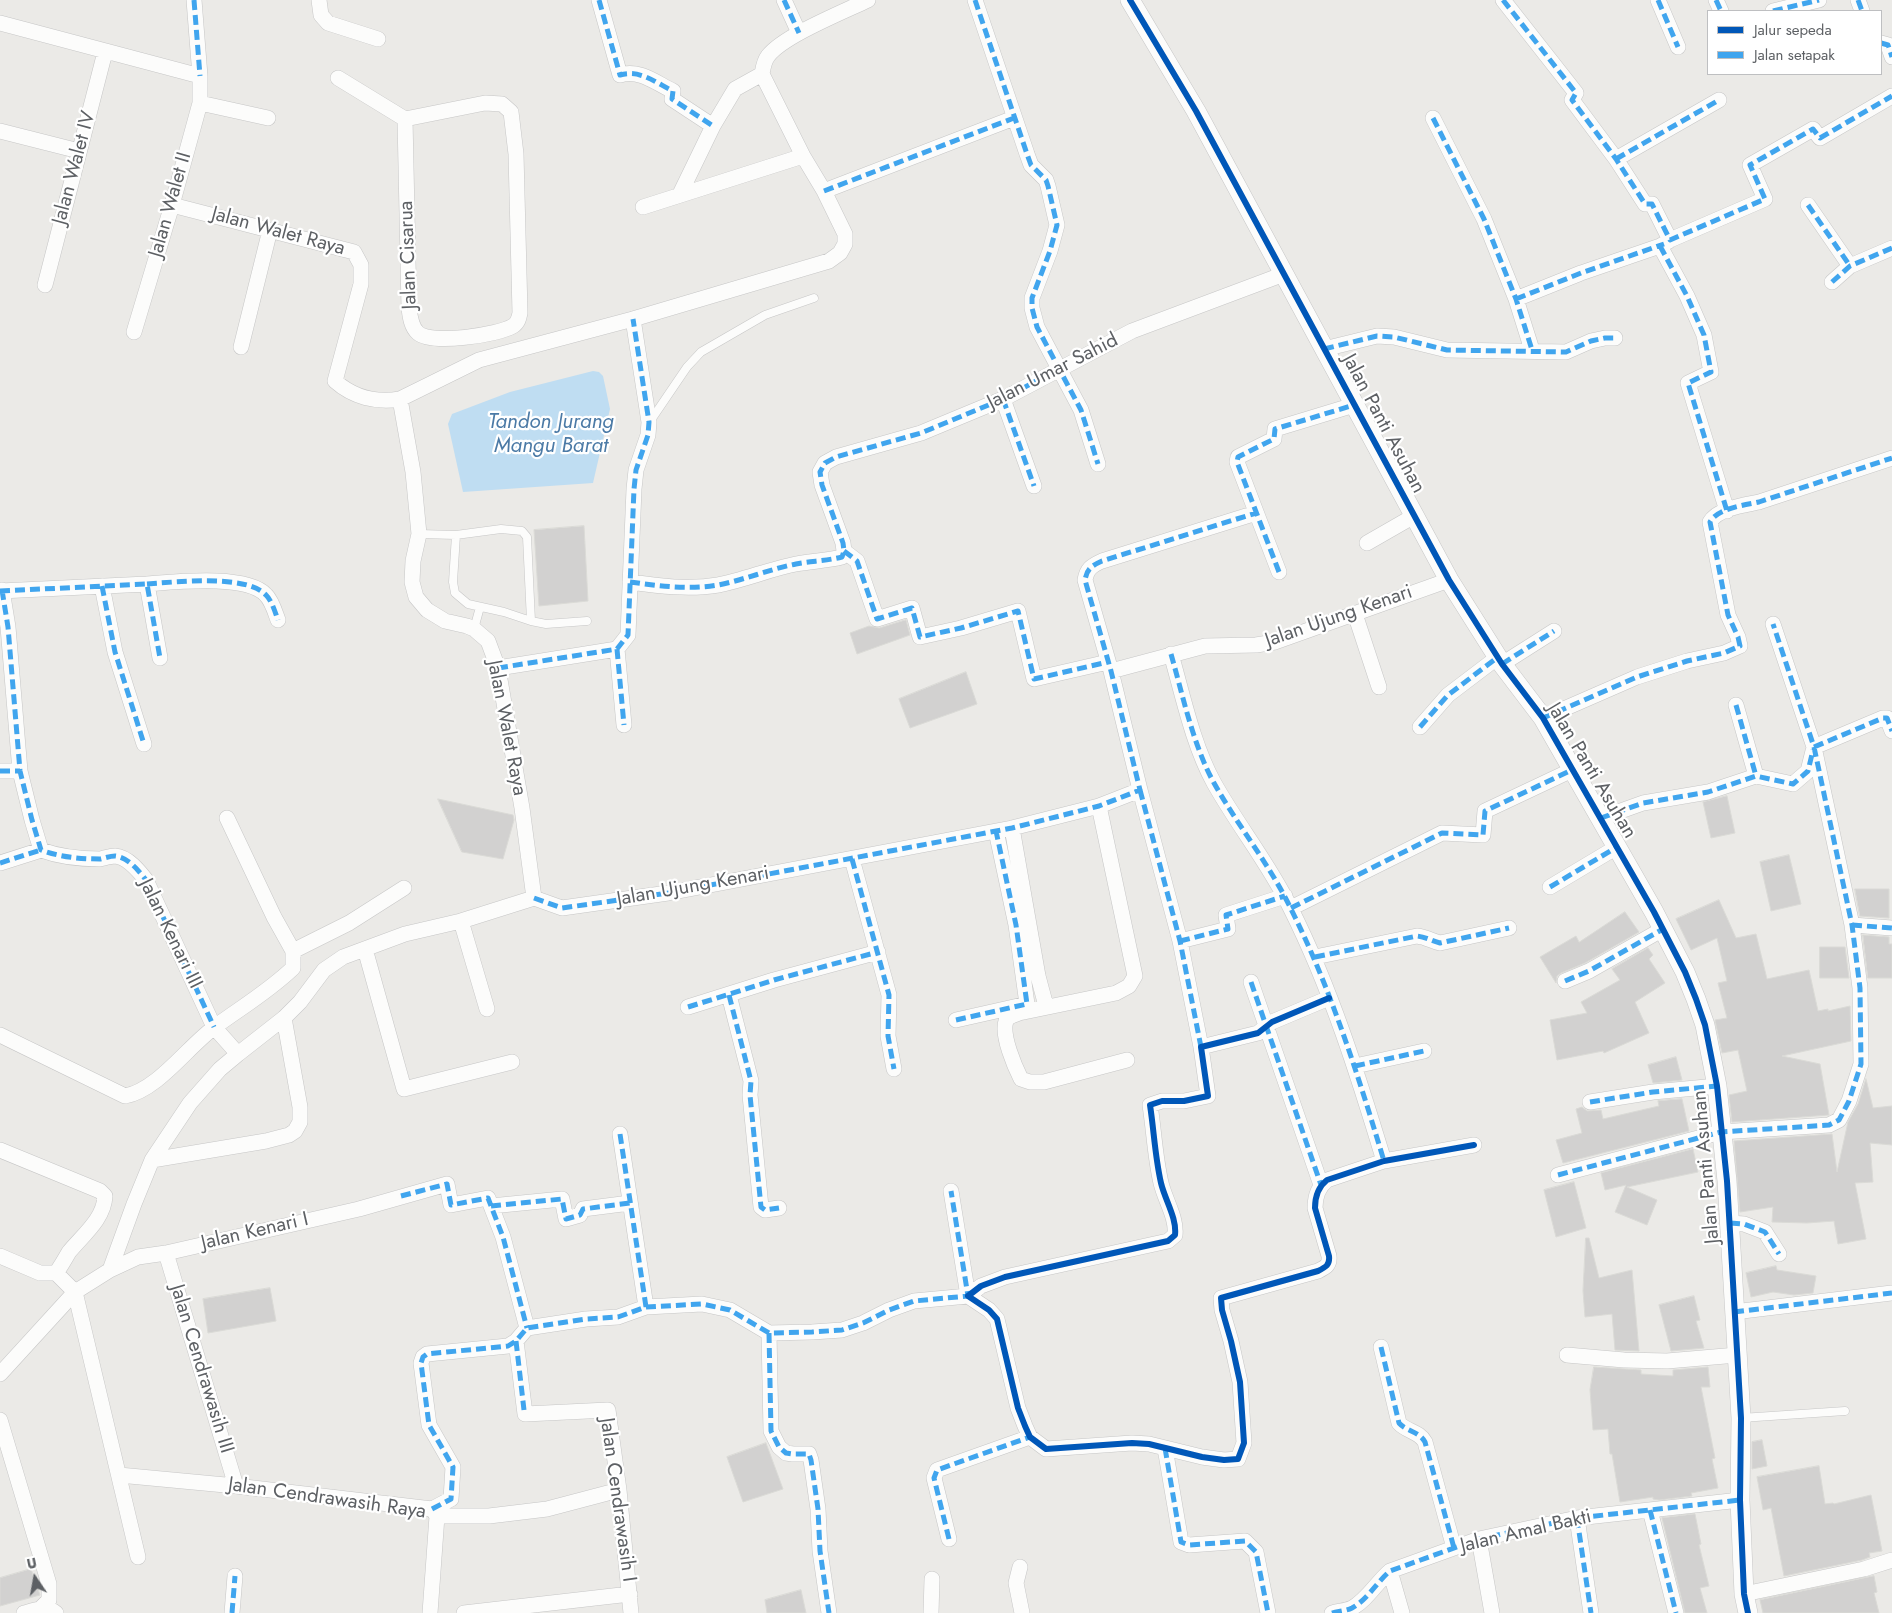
<!DOCTYPE html>
<html>
<head>
<meta charset="utf-8">
<style>
  body { margin:0 }
  #map { position:relative; width:1892px; height:1613px; overflow:hidden; background:#ebeae7; font-family:Jost,sans-serif }
  canvas { display:block }
  .legend { position:absolute; left:1707px; top:10px; width:175px; height:65px; box-sizing:border-box; background:#fff; border:1px solid #bebfc1; margin:0; padding:6px 9px; list-style:none; font-size:15px; color:#5d6064 }
  .legend li { display:flex; align-items:center; gap:10px; height:25px }
  .legend b { width:25px; border:1px solid #bebfc1 }
  .north { position:absolute; left:10px; top:1553px; width:50px; height:50px; -webkit-text-stroke:4px #fff; paint-order:stroke; rotate:348deg; font-size:14px; font-weight:700; line-height:20px; text-align:center; color:#5d6064 }
  .north::after { content:''; display:block; margin:auto; width:18px; height:22px; background:#5d6064; clip-path:polygon(50% 0,100% 100%,50% 72%,0 100%) }
</style>
</head>
<body>
<div id="map">
<canvas width="1892" height="1613"></canvas>
<ul class="legend">
<li><b style="height:6px;background:#0057b8"></b>Jalur sepeda</li>
<li><b style="height:6px;background:#40a5ee"></b>Jalan setapak</li>
</ul>
<div class="north">U</div>
</div>
<script>
const ctx = document.querySelector('canvas').getContext('2d');
ctx.lineJoin = 'round';
function fill(path, color) { ctx.fillStyle = color; ctx.fill(path, 'evenodd'); }
function trace(path, color, width, dash) { ctx.strokeStyle = color; ctx.lineWidth = width; ctx.lineCap = dash ? 'butt' : 'round'; ctx.setLineDash(dash || []); ctx.stroke(path); }
function label(font, color, halo, rows, align = 'center') {
  ctx.font = font + ' Jost,sans-serif'; ctx.lineWidth = 4.5; ctx.setLineDash([]); ctx.textBaseline = 'middle'; ctx.strokeStyle = halo; ctx.fillStyle = color; for (const [text, x, y, turn = 0] of rows) {
    ctx.save(); ctx.translate(x, y); ctx.rotate((+turn || 0) * Math.PI / 180); ctx.textAlign = isNaN(turn) ? turn : align; if (halo) ctx.strokeText(text, 0, 0); ctx.fillText(text, 0, 0); ctx.restore();
  }
}
const water = new Path2D(`
  M593,371L599,372L603,376L610,409L593,483L463,492L448,424L452,414L510,392Z`);
const building = new Path2D(`
  M584,526L588,601L539,606L534,530Z
  M906,620L910,635L857,654L850,633L869,626L879,628Z
  M966,672L977,704L910,728L899,699Z
  M1727,796L1735,833L1711,838L1703,802Z
  M438,799L513,815L514,820L503,859L462,852Z
  M1789,855L1801,904L1771,911L1760,862Z
  M1855,889H1889V918L1860,916Z
  M1719,900L1736,938L1756,934L1767,979L1809,970L1818,1011L1828,1009V1011L1850,1006L1851,1041L1782,1056L1820,1064L1829,1115L1732,1122L1729,1095L1747,1091L1738,1050L1722,1053L1715,1020L1727,1018L1718,983L1727,981L1717,938L1691,950L1676,919Z
  M1625,912L1639,932L1585,963L1561,973L1557,976L1556,983L1540,957L1576,936L1579,942Z
  M1863,935L1889,937V944H1892V978H1868Z
  M1820,947H1845L1849,978H1820Z
  M1648,948L1653,955L1649,959L1665,983L1635,1002L1649,1033L1604,1053L1603,1051L1557,1060L1550,1020L1587,1013L1581,1002L1620,980L1612,969Z
  M1676,1057L1682,1080L1653,1083L1648,1065Z
  M1866,1079L1873,1108L1892,1106V1145L1870,1143L1873,1182L1855,1183L1866,1239L1838,1244L1834,1221L1807,1223L1772,1222L1773,1207L1740,1212L1734,1141L1832,1134L1837,1172L1848,1122L1858,1104Z
  M1682,1099L1689,1131L1563,1163L1556,1140L1582,1133L1576,1109L1582,1107L1587,1111L1601,1110L1603,1119L1659,1106L1658,1101Z
  M1693,1149L1698,1172L1627,1187L1657,1200L1647,1225L1615,1212L1626,1185L1605,1190L1601,1173Z
  M1574,1182L1586,1228L1556,1237L1544,1190Z
  M1586,1238H1589L1599,1278L1632,1270L1639,1351L1615,1350L1612,1314L1585,1317L1583,1291Z
  M1776,1266L1777,1270L1816,1276L1813,1293L1794,1295L1773,1292L1751,1297L1746,1273Z
  M270,1288L276,1321L208,1333L203,1299Z
  M1694,1296L1700,1320L1696,1321L1704,1348L1671,1351L1659,1305Z
  M1594,1367L1641,1370V1374L1673,1376V1370L1708,1367L1710,1387H1701L1715,1458L1712,1459L1718,1488L1691,1493L1692,1496L1659,1500L1653,1499V1497L1620,1502L1612,1454H1610L1608,1429L1593,1430L1590,1390Z
  M1762,1440L1767,1466L1752,1469V1442Z
  M766,1443L783,1489L743,1502L727,1457Z
  M1819,1466L1825,1504L1833,1503L1834,1504L1871,1495L1882,1551L1869,1553L1870,1557L1862,1560L1784,1576L1771,1508L1763,1510L1757,1477Z
  M1695,1514L1701,1544L1699,1545L1709,1586L1700,1588L1707,1613H1685L1662,1518Z
  M31,1569L40,1595L0,1606V1578Z
  M1874,1576L1877,1592L1874,1593L1879,1613H1763L1760,1600Z
  M801,1590L806,1613H767L765,1600Z`);
const service = new Path2D(`
  M651,420L687,367L701,352L765,315L814,298
  M419,534L456,535L501,529L522,531L527,537L531,621L504,612L468,604L455,593L453,582L456,535
  M531,621L546,624L587,621
  M474,629L480,607
  M1741,1418L1845,1411`);
const minor = new Path2D(`
  M319,0L321,15L328,23L378,39
  M599,0L620,75C640,69 656,83 673,91L672,99L713,126
  M784,0L799,33
  M975,0L1027,154L1031,165L1046,180L1048,186L1057,225L1050,251L1032,298V308L1037,327L1081,410L1098,464
  M1503,0L1576,93L1572,100L1616,159L1645,204H1652L1670,240L1765,199L1750,165L1813,129L1820,138L1892,96
  M1658,0L1678,47
  M1716,0L1721,11
  M1858,0L1862,11
  M1773,11L1819,0
  M0,23L200,76
  M1881,43L1888,45L1892,57
  M338,78L405,119L485,103L502,104L511,112L516,154L520,313C519,318 518,323 513,326C498,335 432,345 418,333C411,327 410,316 409,308L405,119
  M200,103L268,118
  M1433,118L1484,219L1516,299L1532,350
  M0,131L79,151
  M1616,159L1719,100
  M824,191L1014,118
  M680,194L713,126L735,89L762,74
  M172,205L354,252L361,265V284L335,381C353,397 376,403 400,399L479,360L633,319L829,261L840,253L845,244V234L824,191L803,156L762,74C763,68 764,61 768,56C783,36 843,12 868,0
  M1808,205L1850,266
  M643,207L803,156
  M1660,246L1687,296L1704,335L1711,372L1688,383L1727,511
  M1832,282L1850,266L1892,248
  M45,285L105,52
  M1516,299L1581,273L1660,246L1669,241
  M134,332L172,205L200,103V76L194,0
  M241,347L270,230
  M1324,349L1377,336L1394,337L1447,350L1566,352L1591,341L1605,338H1615
  M400,399L413,472L419,534L413,561L412,582L416,597L427,610L445,621L467,626L474,629L488,641L498,668L522,808L534,898
  M1003,399L1034,486
  M1367,543L1414,516
  M844,551L857,561L877,619L912,608L920,637L961,628L1018,611L1034,679L1108,662
  M1279,572L1237,462L1238,457L1274,439L1275,429L1354,405
  M630,582C659,586 689,590 718,585C744,580 770,569 796,564C811,561 826,561 842,557L844,551L843,543L822,485L820,472L825,463L836,457L921,433L1003,399L1132,331L1284,274
  M147,584C175,582 247,574 266,595C272,601 275,612 278,620
  M102,586L115,652L144,744
  M2,590L8,627L20,771L32,820L41,850C60,857 79,859 100,859C105,858 110,856 115,856C128,857 139,871 146,880L214,1027L238,1054
  M0,591L147,584L160,658
  M1355,614L1379,687
  M617,649L624,725
  M1171,654C1183,696 1193,745 1214,783C1238,826 1270,865 1291,909C1331,989 1358,1075 1384,1161
  M1502,664L1554,631
  M498,668L617,649L628,635L634,489L636,470L648,435L649,422L633,319
  M1111,671L1205,646L1256,645L1275,642L1449,580
  M1736,705L1756,776
  M1543,718L1637,677L1687,661L1724,653L1740,646L1738,637L1728,615L1710,522C1718,508 1745,505 1759,502L1892,458
  M1420,727L1448,695L1498,657
  M1814,747L1883,718H1887L1892,731
  M0,771H20
  M1140,790L1180,941L1201,1047
  M1099,806L1135,976L1129,986L1116,993L1019,1013C1015,1015 1008,1016 1006,1021C1001,1035 1015,1067 1021,1079L1030,1082H1044L1127,1060
  M1601,818L1643,803L1708,792L1756,776L1793,784L1808,771L1813,751
  M1012,828L1038,976L1046,1006
  M852,859L889,995L888,1036L894,1069
  M0,863L41,850
  M1550,887L1617,847
  M534,898L562,908L668,893L1012,828L1099,806L1140,790L1111,671L1085,580C1087,569 1091,566 1102,561L1256,513
  M1291,908L1442,833L1483,835L1485,811L1572,770
  M461,921L487,1009
  M1852,925L1892,928
  M1180,941L1228,929L1226,915L1285,896
  M365,949L404,1089L512,1062
  M293,951L349,923L404,888
  M1315,957L1417,936C1426,937 1432,941 1440,943L1509,928
  M1565,981L1589,971L1663,929
  M1251,982L1321,1185
  M729,995L751,1081L750,1095L761,1207L765,1210L779,1208
  M1329,998L1272,1022L1258,1033L1201,1047L1208,1096L1184,1101H1162L1150,1105C1154,1131 1155,1157 1161,1183C1165,1200 1177,1218 1175,1235L1168,1241L1005,1277L981,1286L968,1296L989,1310L997,1319L1018,1408L1025,1426L1030,1437L1046,1449L1132,1443L1149,1444L1202,1457L1224,1460L1238,1459L1244,1443L1240,1382L1231,1341L1222,1310L1221,1298L1318,1271C1326,1267 1330,1265 1329,1256L1315,1208C1315,1197 1318,1187 1327,1180L1384,1161L1474,1145
  M688,1007L774,980L878,952
  M956,1020L1027,1004L1016,925L996,831
  M0,1035L125,1096C158,1090 188,1046 216,1026C242,1007 269,991 293,968V951L274,917L227,818
  M1355,1066L1424,1051
  M1590,1102L1653,1092L1717,1086
  M620,1134L646,1307
  M0,1150L100,1191L105,1196C104,1219 83,1235 69,1252C65,1259 61,1266 56,1273
  M152,1160L266,1141L289,1135L295,1131L300,1122V1107L284,1018
  M1558,1175L1721,1132L1829,1125L1839,1120L1849,1101L1861,1064L1860,988L1852,925L1814,747L1773,624
  M491,1206L562,1199L566,1219L580,1215L583,1209L630,1203
  M1730,1223L1744,1224L1765,1232L1779,1254
  M166,1253L236,1486
  M0,1256L40,1273H56L75,1292L138,1557
  M110,1270L138,1257L166,1253L359,1209L447,1184L451,1205L488,1198L503,1237L527,1328
  M1734,1312L1892,1293
  M769,1333L771,1431L779,1447L786,1453L793,1454H809L811,1460L818,1509L820,1551L829,1613
  M516,1341L525,1414L608,1410L619,1490L631,1613
  M1381,1347L1399,1423C1407,1432 1419,1431 1425,1442L1454,1548
  M1567,1355L1624,1360L1667,1361L1737,1355
  M0,1374L75,1292L110,1270L134,1204L152,1160L190,1103L220,1069L238,1054L284,1018L300,1002L324,970L343,957L405,934L461,921L534,898
  M0,1420L49,1584V1600L40,1609
  M1165,1448L1181,1542L1189,1545L1245,1541L1256,1552L1268,1613
  M119,1475L236,1486L432,1509L437,1516L430,1613
  M432,1509L451,1499L453,1467L429,1425L421,1363L423,1357L427,1354L508,1346L516,1341L527,1328L586,1319L618,1317L646,1307L702,1304L730,1310L769,1333L812,1332L842,1330L863,1323L889,1310L914,1301L968,1296L951,1191
  M1650,1510L1676,1613
  M437,1516H489L547,1509L619,1490
  M1577,1518L1591,1613
  M949,1539L934,1478L937,1470L1030,1437
  M1479,1539L1492,1613
  M1020,1567L1016,1583L1022,1613
  M1390,1571L1402,1613
  M1744,1594L1864,1569L1892,1560
  M24,1613C35,1610 47,1605 56,1613
  M232,1613L235,1576
  M464,1613L630,1594
  M931,1613L932,1579
  M1332,1613C1338,1611 1346,1611 1352,1608C1367,1600 1377,1582 1390,1571L1479,1539L1577,1518L1740,1500`);
const tertiary = new Path2D(`
  M1130,0L1196,111L1449,580L1502,664L1543,718L1654,912L1685,972L1696,999L1705,1025L1717,1086L1727,1181L1741,1418L1740,1500L1744,1594L1748,1613`);
const quiet = new Path2D(`
  M194,0L200,76
  M599,0L620,75C640,69 656,83 673,91L672,99L713,126
  M784,0L799,33
  M975,0L1027,154L1031,165L1046,180L1048,186L1057,225L1050,251L1032,298V308L1037,327L1081,410L1098,464
  M1503,0L1576,93L1572,100L1616,159L1645,204H1652L1670,240L1765,199L1750,165L1813,129L1820,138L1892,96
  M1658,0L1678,47
  M1716,0L1721,11
  M1858,0L1862,11
  M1773,11L1819,0
  M1881,43L1888,45L1892,57
  M1433,118L1484,219L1516,299L1532,350
  M1616,159L1719,100
  M824,191L1014,118
  M1808,205L1850,266
  M1660,246L1687,296L1704,335L1711,372L1688,383L1727,511
  M1832,282L1850,266L1892,248
  M1516,299L1581,273L1664,244
  M1324,349L1377,336L1394,337L1447,350L1566,352L1591,341L1605,338H1615
  M1003,399L1034,486
  M844,551L857,561L877,619L912,608L920,637L961,628L1018,611L1034,679L1108,662
  M1279,572L1237,462L1238,457L1274,439L1275,429L1354,405
  M630,582C659,586 689,590 718,585C744,580 770,569 796,564C811,561 826,561 842,557L844,551L843,543L822,485L820,472L825,463L836,457L921,433L1003,399L1060,368
  M147,584C175,582 247,574 266,595C272,601 275,612 278,620
  M102,586L115,652L144,744
  M2,590L8,627L20,771L32,820L41,850C60,857 79,859 100,859C105,858 110,856 115,856C128,857 139,871 146,880L214,1027
  M0,591L147,584L160,658
  M617,649L624,725
  M1171,654C1183,696 1193,745 1214,783C1238,826 1270,865 1291,909C1331,989 1358,1075 1384,1161
  M1502,664L1554,631
  M498,668L617,649L628,635L634,489L636,470L648,435L649,422L633,319
  M1736,705L1756,776
  M1543,718L1637,677L1687,661L1724,653L1740,646L1738,637L1728,615L1710,522C1718,508 1745,505 1759,502L1892,458
  M1420,727L1448,695L1498,657
  M1814,747L1883,718H1887L1892,731
  M0,771H20
  M1140,790L1180,941L1201,1047
  M1601,818L1643,803L1708,792L1756,776L1793,784L1808,771L1813,750
  M852,859L889,995L888,1036L894,1069
  M0,863L41,850
  M1550,887L1617,847
  M534,898L562,908L668,893L1012,828L1099,806L1140,790L1111,671L1085,580C1087,569 1091,566 1102,561L1256,513
  M1291,908L1442,833L1483,835L1485,811L1572,770
  M1852,925L1892,928
  M1180,941L1228,929L1226,915L1285,896
  M1315,957L1417,936C1426,937 1432,941 1440,943L1509,928
  M1565,981L1589,971L1663,929
  M1251,982L1321,1185
  M729,995L751,1081L750,1095L761,1207L765,1210L779,1208
  M688,1007L774,980L878,952
  M956,1020L1027,1004L1016,925L996,831
  M1355,1066L1424,1051
  M1590,1102L1653,1092L1717,1086
  M620,1134L646,1307
  M1558,1175L1721,1132L1829,1125L1839,1120L1849,1101L1861,1064L1860,988L1852,925L1814,747L1773,624
  M401,1196L447,1184L451,1205L488,1198L503,1237L527,1328
  M491,1206L562,1199L566,1219L580,1215L583,1209L630,1203
  M1730,1223L1744,1224L1765,1232L1779,1254
  M1734,1312L1892,1293
  M769,1333L771,1431L779,1447L786,1453L793,1454H809L811,1460L818,1509L820,1551L829,1613
  M516,1341L524,1410
  M1381,1347L1399,1423C1407,1432 1419,1431 1425,1442L1454,1548
  M1165,1448L1181,1542L1189,1545L1245,1541L1256,1552L1268,1613
  M432,1509L451,1499L453,1467L429,1425L421,1363L423,1357L427,1354L508,1346L516,1341L527,1328L586,1319L618,1317L646,1307L702,1304L730,1310L769,1333L812,1332L842,1330L863,1323L889,1310L914,1301L968,1296L951,1191
  M1650,1510L1676,1613
  M1577,1518L1591,1613
  M949,1539L934,1478L937,1470L1030,1437
  M232,1613L235,1576
  M1332,1613C1338,1611 1346,1611 1352,1608C1367,1600 1377,1582 1390,1571L1479,1539L1577,1518L1740,1500`);
const cycleway = new Path2D(`
  M1130,0L1196,111L1449,580L1502,664L1543,718L1654,912L1685,972L1696,999L1705,1025L1717,1086L1727,1181L1741,1418L1740,1500L1744,1594L1748,1613
  M1329,998L1272,1022L1258,1033L1201,1047L1208,1096L1184,1101H1162L1150,1105C1154,1131 1155,1157 1161,1183C1165,1200 1177,1218 1175,1235L1168,1241L1005,1277L981,1286L968,1296L989,1310L997,1319L1018,1408L1025,1426L1030,1437L1046,1449L1132,1443L1149,1444L1202,1457L1224,1460L1238,1459L1244,1443L1240,1382L1231,1341L1222,1310L1221,1298L1318,1271C1326,1267 1330,1265 1329,1256L1315,1208C1315,1197 1318,1187 1327,1180L1384,1161L1474,1145`);
const streetNames = [
  ["Jalan Walet IV",75,168,-75],
  ["Jalan Walet II",171,205,-74],
  ["Jalan Walet Raya",278,232,15],
  ["Jalan Cisarua",409,255,-92],
  ["Jalan Umar Sahid",1053,372,-27],
  ["Jalan Panti Asuhan",1383,424,62],
  ["Jalan Ujung Kenari",1339,617,-19],
  ["Jalan Walet Raya",506,728,79],
  ["Jalan Panti Asuhan",1591,771,59],
  ["Jalan Ujung Kenari",693,887,-10],
  ["Jalan Kenari III",170,934,64],
  ["Jalan Panti Asuhan",1707,1167,-95],
  ["Jalan Kenari I",255,1232,-13],
  ["Jalan Cendrawasih III",201,1369,73],
  ["Jalan Cendrawasih Raya",327,1499,8],
  ["Jalan Cendrawasih I",617,1500,82],
  ["Jalan Amal Bakti",1526,1532,-13]
];
const waterNames = [
  ["Tandon Jurang",551,423],
  ["Mangu Barat",551,447]
];
fill(water, '#bfddf2');
fill(building, '#d2d1d0');
trace(building, '#dadad6', 1);
trace(service, '#c6c6c6', 9);
trace(minor, '#c6c6c6', 16);
trace(tertiary, '#c6c6c6', 20);
trace(service, '#fcfcfb', 8);
trace(minor, '#fcfcfb', 15);
trace(tertiary, '#fcfcfb', 19);
trace(quiet, '#40a5ee', 5, [10, 5]);
trace(cycleway, '#0057b8', 6);
label('20px', '#5d6064', '#fff', streetNames);
label('italic 21px', '#4b7aa6', '#fff', waterNames);
</script>
</body>
</html>
